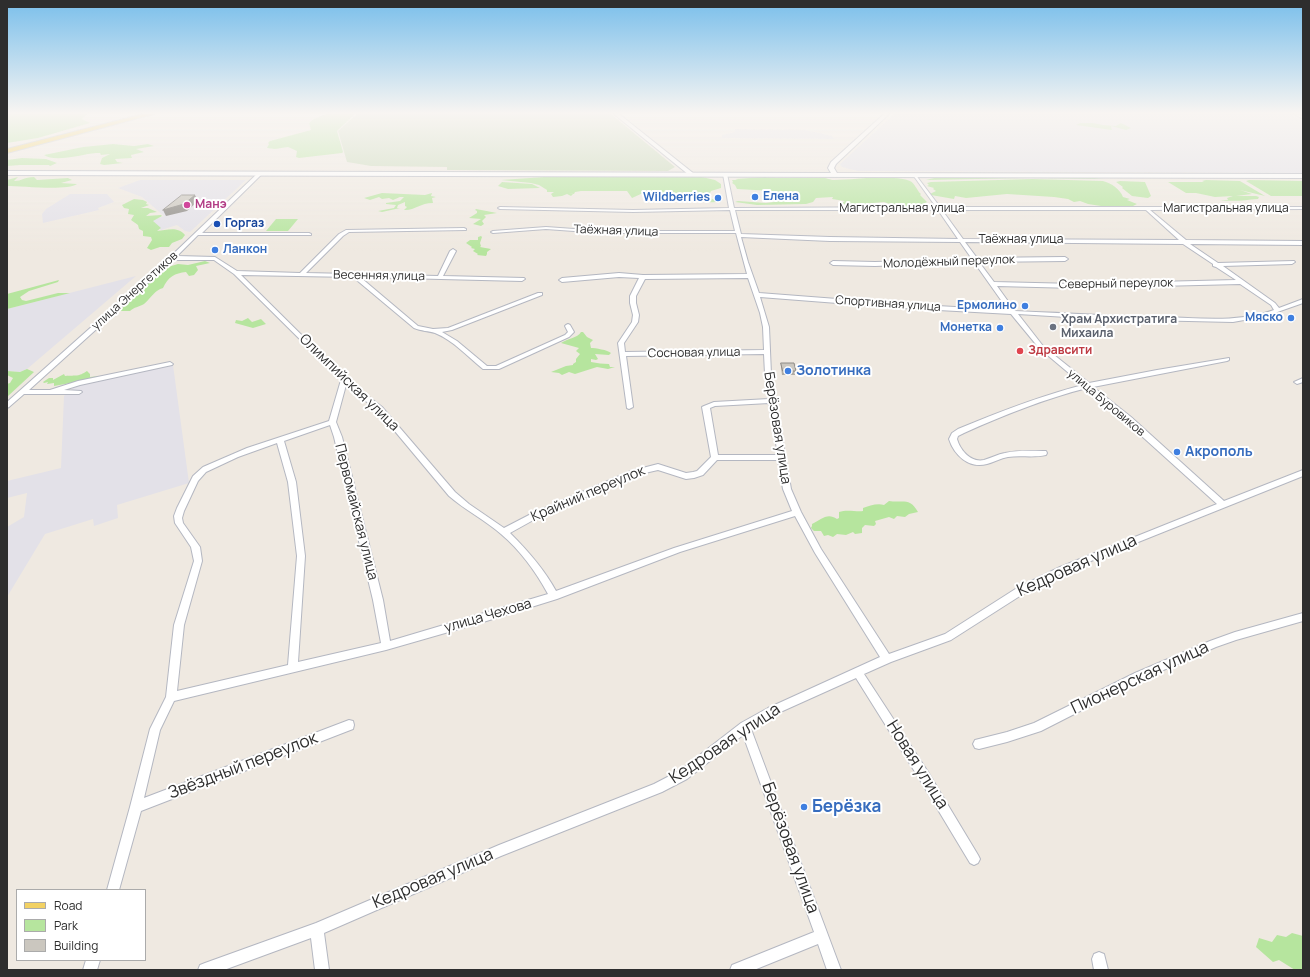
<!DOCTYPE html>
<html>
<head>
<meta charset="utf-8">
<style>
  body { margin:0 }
  #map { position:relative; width:1310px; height:977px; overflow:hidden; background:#efe9e1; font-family:Manrope,sans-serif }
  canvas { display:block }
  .frame { position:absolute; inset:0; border:8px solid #2e2e2e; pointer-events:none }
  .legend { position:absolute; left:16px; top:889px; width:130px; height:72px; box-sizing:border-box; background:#fff; border:1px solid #ababab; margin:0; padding:5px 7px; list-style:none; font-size:12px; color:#2e2e2e }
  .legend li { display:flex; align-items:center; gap:8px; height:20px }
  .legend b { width:20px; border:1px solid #ababab }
</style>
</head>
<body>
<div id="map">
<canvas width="1310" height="977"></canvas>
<div class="frame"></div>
<ul class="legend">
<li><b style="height:5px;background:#f2d163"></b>Road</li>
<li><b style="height:11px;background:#b6e59e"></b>Park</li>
<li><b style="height:11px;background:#cbc7bf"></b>Building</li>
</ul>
</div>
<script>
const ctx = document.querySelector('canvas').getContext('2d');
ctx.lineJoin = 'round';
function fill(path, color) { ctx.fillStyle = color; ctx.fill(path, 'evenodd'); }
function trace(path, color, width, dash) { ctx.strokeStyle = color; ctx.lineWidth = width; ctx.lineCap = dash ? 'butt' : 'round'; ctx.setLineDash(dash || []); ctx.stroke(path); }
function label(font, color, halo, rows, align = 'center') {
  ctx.font = font + ' Manrope,sans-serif'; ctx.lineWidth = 4; ctx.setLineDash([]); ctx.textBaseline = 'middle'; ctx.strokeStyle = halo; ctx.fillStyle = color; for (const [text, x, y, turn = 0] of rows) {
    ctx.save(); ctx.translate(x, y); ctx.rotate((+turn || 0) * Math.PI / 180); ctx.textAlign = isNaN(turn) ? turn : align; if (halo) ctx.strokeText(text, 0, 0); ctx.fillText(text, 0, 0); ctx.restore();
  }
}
const industrial = new Path2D(`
  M894,114H1291L1303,121V173L857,171L842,167L840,164Z
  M735,129L806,130L832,136L834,139L722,138V135L735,132Z
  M140,180H246L190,232L185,231L177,225L161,230L149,221L164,216L142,197L118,188Z
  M70,194H107L114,202L98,208L99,210L43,223L42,214L46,209Z
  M136,276L27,369L20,372L7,371V309Z
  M173,365L189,483L117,505L118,518L94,526L93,519L45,534L7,597V527L24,517L27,493L7,498V481L61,468L64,396L77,384Z`);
const green = new Path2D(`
  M7,114H87L82,119L90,123L38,138L7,143Z
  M326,114H355L337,131L343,152L342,153L299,158L296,157L297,151L288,147L275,149L267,148L269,144L268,143L270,141L311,130L309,123L312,120Z
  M1080,123H1093L1103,125L1116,126L1121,123L1131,128L1126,130L1111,126L1112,130L1076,125Z
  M113,144L134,146L148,144L154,146L136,149L144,152L131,155L132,158L115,159L117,162L123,163L104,165L100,164L102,158L110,154L101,155L100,153H96C83,154 55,163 44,155L83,147Z
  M22,158L46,159L57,163L50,166L49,165H20L7,166V160Z
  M18,177L14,181C22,181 24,177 34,177L37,180L68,178L72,180L61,183L77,184C68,191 21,186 7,186V180Z
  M544,177H702L715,180L721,184V188L711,191L709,195L712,199L721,201C714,205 677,198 670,194L660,197L645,195L643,193L632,198L627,191H581L575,192L574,194L568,193L573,194L571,196L567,194L562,196L553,197L551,194L554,192H547V190L539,185L531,183L501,180Z
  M765,177C784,179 804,177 823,178C828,178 830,180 834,180C854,180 891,174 910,181C915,183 917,191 921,194L920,195L927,202L923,204L910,205L912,207H899L884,202L862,204L858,207L853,208L842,203L845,201L832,199L833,197L816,198L813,202L806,204L757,205L735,202L738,201L766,203L774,202L772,195L774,193L772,191L737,189L735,185L732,183L733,182L732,180H738L735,179Z
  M951,177L1094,178L1103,179L1029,178L926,180L934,178Z
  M1032,179L1103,181C1111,183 1120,189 1123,197L1130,199L1127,200L1137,204L1131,207H1122L1101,206L1088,204L1080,201L1074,202L1068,199L1054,197L1007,194L966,198L955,196L954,199L931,195L930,194L936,191L933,189L934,188L927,186L929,185L927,183L931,182Z
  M1206,180L1240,181L1265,196L1240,190L1252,194L1236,196H1256L1259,197L1258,199C1245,200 1234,202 1220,200H1228L1227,198L1233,196L1215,197L1196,193H1186L1168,182H1204L1202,181Z
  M1249,180L1303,181V196H1271L1246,181Z
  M1120,181L1145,182L1151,196L1148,198L1132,196L1122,188L1123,187L1116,182Z
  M502,182L532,184L540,188L508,189L498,186Z
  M382,193L425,195L432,193L431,196L436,197L432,198L433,203C420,203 414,211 404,210L407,207L405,206V202L398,205L397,208H400L382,212L378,211L394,208L396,205L386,204V203L400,201L404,197H400L393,200L389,198L382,199L379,197L370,200L364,198Z
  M134,199L143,200L147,202L146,204L149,205L141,208H148L157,212L150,213L146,216L161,215L162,216L153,221L161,228L157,231C167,230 178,226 185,235L182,239L172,243L169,247H160L151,250L147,248L152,240L151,237L143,236V231L139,229L138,225L131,220L134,215L128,214L129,209L124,208L122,205Z
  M476,209L497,213L484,215L486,217L482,221L484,224L481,226L473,224L481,219L469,218L477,213V211L475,210Z
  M276,219H298L288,231H266Z
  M481,236L482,237L480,243L481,246L480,247L491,249L487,252V254L486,256L477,255L478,254L473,251L475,249L471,248L472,247L466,243L470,240H478V237Z
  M205,261L210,263L196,266L198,270L194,275L189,276L186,272C175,273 168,277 163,288C155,290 151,298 144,304C139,307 134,307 130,311H120L139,288L168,267L178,264L188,265Z
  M59,280L58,282L29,291L20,297L22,300L26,301L58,293H70L7,309V294Z
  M248,318L252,322L261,319L266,324L253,328L235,323L236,320L242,321Z
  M581,332H583L587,337L593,340L590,343L591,348C595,348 608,350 611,353L609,355L595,354L598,359L596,360L591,359V362C597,363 603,364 609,364L610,367H615L608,369L597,367L575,374L569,372L562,375L559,373L551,372L566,366L573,365V364L576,362V359L580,354L576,351L579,348L561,343C566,339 578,338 581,332Z
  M27,369L34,372L7,397V384L10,383L13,378L7,375V371L20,372Z
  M87,371L90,374V377L100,376L98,378L54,386V383L47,384L48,382L44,383L43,382L49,378H53V380L64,374L65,376C77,375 78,377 87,371Z
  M889,501C903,503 910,497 918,512L909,514L905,517L897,516L894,519L889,517L875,521L876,524L874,526L865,525L862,528V533L855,534L853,532L846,535L837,534L833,537L828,535L824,536L821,531H814L811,528L812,526V524C821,520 827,512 837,519L839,518V512C847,509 856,512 863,511V508C869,506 877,503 884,505Z
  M1292,933L1303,936V970H1295L1279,960L1273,962L1256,947L1259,938L1272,942L1277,935L1286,937Z`);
const cemetery = new Path2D(`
  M357,114H611L675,167L668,171L447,170V167L371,166L347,162L338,131Z`);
const street = new Path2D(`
  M614,114H619L693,173V175H689Z
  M259,172L263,173L202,233H309L311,234V235H198L177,256L215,257L237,271L300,273L339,234L346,230L464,228L466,229V230L349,232L343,236L306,273L438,276L450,251L453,249L456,251L443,276L524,278L525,279L522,281L360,277L418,326L433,329L448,328L538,293H542V295L452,330L442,332L457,341L487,366H496L565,335L568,332L565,326L566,325L568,324L570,325L574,332L569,337L499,369H483C468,357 453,340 435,333C429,331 421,331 414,328L353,277L241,275L346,379L382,407L455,492L469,504L504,528L531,514L631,471L658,464L686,473L693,472L697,471L711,457L702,407L704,406L714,402L769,399L765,374L764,354L626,356L633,407L629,409L627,408L618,343L632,322L633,315L630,303V296L639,278L619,277L562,282L559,280L562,278L619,273L643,275L747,274L736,233H602L546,229L493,233L491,232L493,231L546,227L602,231H735L730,210L633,212L500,209L498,208L500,207L633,210L729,208L723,174L725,173L727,174L734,208L936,207L913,175L915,174L940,207H1303V209L1150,210L1186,240L1303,241V245L1190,244L1218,263L1294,261L1295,262L1292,264L1223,266L1275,303L1279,308L1303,299V303L1266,316L1233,322L1099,319L1018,314L1043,346L1089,383L1157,370L1229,358V360L1227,361L1093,387L1131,417L1224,501L1303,470V476L1066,571L1023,594L951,640L891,662L864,674L928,772L978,855L980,859L978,863L974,865L970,863L920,780L856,678L776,714L751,729L841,970H827L818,944L754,970H730L732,965L814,932L743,735L687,779L662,792L501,856L324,933L329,970H315L311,938L224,970H198L200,965L205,963L316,923L499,845L654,784L679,771L741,723L768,708L880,657L815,553L795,516L680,552L557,599L480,623L386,650L174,701L160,730L144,798L349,720L353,721L354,725L353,729L141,811L119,890H107L130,807L150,729L166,697L174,625L194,561L191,547L175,523L174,516L177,508L193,476L203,467L247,448L329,421L341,380L234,274L214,260H173L29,390H50L78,381L170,362L173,364L172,365L80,385L64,390L81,391L82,392L79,394H24L9,407L7,408V402L170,257ZM735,210H938L958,239L830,237L741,234ZM942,210H1146L1179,240L963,239ZM741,237L830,241L960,242L972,259L875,262L833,261L830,263L833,265L875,266L974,262L1008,310L902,304L759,293L748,262ZM965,242L1183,244L1213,264V266L1216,267L1236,280L1076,284L994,282L979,262L1065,261L1068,259L1065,257L977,258ZM748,278L760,313L763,327L764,350L625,352L624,343L638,322L639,315L636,303V296L645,279ZM1240,284L1271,305L1274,310C1238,323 1200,318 1162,317C1113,316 1064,313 1015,311L997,286L1076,288ZM760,297L902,308L1011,314L1039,348L1083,385C1040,396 999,412 958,429L952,433L949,439C954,455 969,469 987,464C994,462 1001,458 1008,457C1020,455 1034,458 1046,455L1047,453L1046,451H1043C1030,451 1018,450 1005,453C998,454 991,458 984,460C971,463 960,450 957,439L958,436L964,433C1004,415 1044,399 1087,388L1125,421L1217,504L1060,567L1017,588L945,634L889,654L821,549L801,512L791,489L771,374L769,327ZM346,385L378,411L449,496C465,510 485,520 501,534C520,550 536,572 548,594L390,641L383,600L342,437L336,422ZM769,403L778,455H718L710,408L715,406ZM330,425L334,437L373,600L381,643L298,662L305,556L296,482L284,441ZM277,443L288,482L297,556L288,665L177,691L184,625L202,561L200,547L183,523L182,518L184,511L198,481L206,472L238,457ZM717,460H778L783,489L792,511L674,548L556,591C544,569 528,551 510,533L537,518L636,475L658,470L686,479L694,478L703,475Z
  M1303,378V382L1297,384L1294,382Z
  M1303,613V621L1236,640L1216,647L1143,679L1041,731L1007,742L979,749L975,748L973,744L975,740L1007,732L1034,723L1135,673L1210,641L1235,632Z
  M1099,952L1104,954L1108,970H1094L1092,959L1094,954Z
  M86,960H100L97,970H83Z`);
const secondary = new Path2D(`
  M884,114H889L836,164L834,168L837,173L1303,174V178L7,175V171L831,173L828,168L831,162Z
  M1294,114L1303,116V119Z`);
const primary = new Path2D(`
  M143,114H154L7,153V149Z`);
const wall = new Path2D(`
  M781,363L796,371L795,375H782L781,367Z`);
const shadedWall = new Path2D(`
  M195,195L198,201L187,211L166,216L163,210Z`);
const building = new Path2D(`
  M182,195H195L184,204L163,210Z
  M781,363H794L796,371H783Z`);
const markers = [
  [755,197,4,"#3f7fe0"],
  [718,198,4,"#3f7fe0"],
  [187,205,4,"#d1479c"],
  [217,224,4,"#1a4fb4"],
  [215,250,4,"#3f7fe0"],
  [1025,306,4,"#3f7fe0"],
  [1291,318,4,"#3f7fe0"],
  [1053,327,4,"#6b7280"],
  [1000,328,4,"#3f7fe0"],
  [1020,351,4,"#e0444e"],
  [788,371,4,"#3f7fe0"],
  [1177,452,4,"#3f7fe0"],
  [804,807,4,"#3f7fe0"]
];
const farShopnames = [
  ["Елена",763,197,"left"],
  ["Wildberries",710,198],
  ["Ланкон",223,250,"left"],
  ["Ермолино",1017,306],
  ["Мяско",1283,318],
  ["Монетка",992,328]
];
const farHotelnames = [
  ["Манэ",195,205]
];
const farStreetnames = [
  ["Магистральная улица",902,209],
  ["Магистральная улица",1226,209],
  ["Таёжная улица",616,231,2],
  ["Таёжная улица",1021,240],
  ["Молодёжный переулок",949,262,-2],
  ["Весенняя улица",379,276,1],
  ["Северный переулок",1116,284,-1],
  ["улица Энергетиков",135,291,-42],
  ["Спортивная улица",888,304,4],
  ["Сосновая улица",694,353,-1],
  ["улица Буровиков",1106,403,40]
];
const farTransitnames = [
  ["Горгаз",225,224]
];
const farWorshipnames = [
  ["Храм Архистратига",1061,320],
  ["Михаила",1061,334]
];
const farHealthnames = [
  ["Здравсити",1028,351]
];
const shopNames = [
  ["Золотинка",796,371],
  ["Акрополь",1185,452]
];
const streetNames = [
  ["Олимпийская улица",349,383,44],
  ["Берёзовая улица",777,428,81],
  ["Крайний переулок",588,494,-23],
  ["Первомайская улица",356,512,76],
  ["улица Чехова",488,616,-16]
];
const nearStreetnames = [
  ["Кедровая улица",1077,566,-24],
  ["Пионерская улица",1140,678,-25],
  ["Кедровая улица",725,744,-34],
  ["Новая улица",917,765,58],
  ["Звёздный переулок",243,766,-21],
  ["Берёзовая улица",790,848,70],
  ["Кедровая улица",433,879,-23]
];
const nearShopnames = [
  ["Берёзка",812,807]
];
fill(industrial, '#e3e1e8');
fill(green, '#b6e59e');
fill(cemetery, '#c8d9b8');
trace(street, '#b4b7c1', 2);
trace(secondary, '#b4b7c1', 2);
trace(primary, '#c9c9c9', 2);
fill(street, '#fff');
fill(secondary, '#fff');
fill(primary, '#f2d163');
fill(wall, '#afaba4');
fill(shadedWall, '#8e8b86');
fill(building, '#cbc7bf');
trace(building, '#8e8b86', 1);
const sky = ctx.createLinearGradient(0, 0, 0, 251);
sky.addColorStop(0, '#7abfeb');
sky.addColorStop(0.45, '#f8f5f2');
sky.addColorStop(1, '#f8f5f200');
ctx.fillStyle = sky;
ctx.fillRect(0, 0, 1310, 251);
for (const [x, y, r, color] of markers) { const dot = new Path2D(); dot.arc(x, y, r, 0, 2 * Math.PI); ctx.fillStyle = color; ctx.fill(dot); trace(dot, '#fff', 1.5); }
label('bold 12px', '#366cbe', '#fff', farShopnames, 'right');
label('bold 12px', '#b23c85', '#fff', farHotelnames, 'left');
label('12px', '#2e2e2e', '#fff', farStreetnames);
label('bold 12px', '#164399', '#fff', farTransitnames, 'left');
label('bold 12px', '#5b616d', '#fff', farWorshipnames, 'left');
label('bold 12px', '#be3a42', '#fff', farHealthnames, 'left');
label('bold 14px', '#366cbe', '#fff', shopNames, 'left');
label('14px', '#2e2e2e', '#fff', streetNames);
label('17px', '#2e2e2e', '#fff', nearStreetnames);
label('bold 17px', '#366cbe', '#fff', nearShopnames, 'left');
</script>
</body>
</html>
